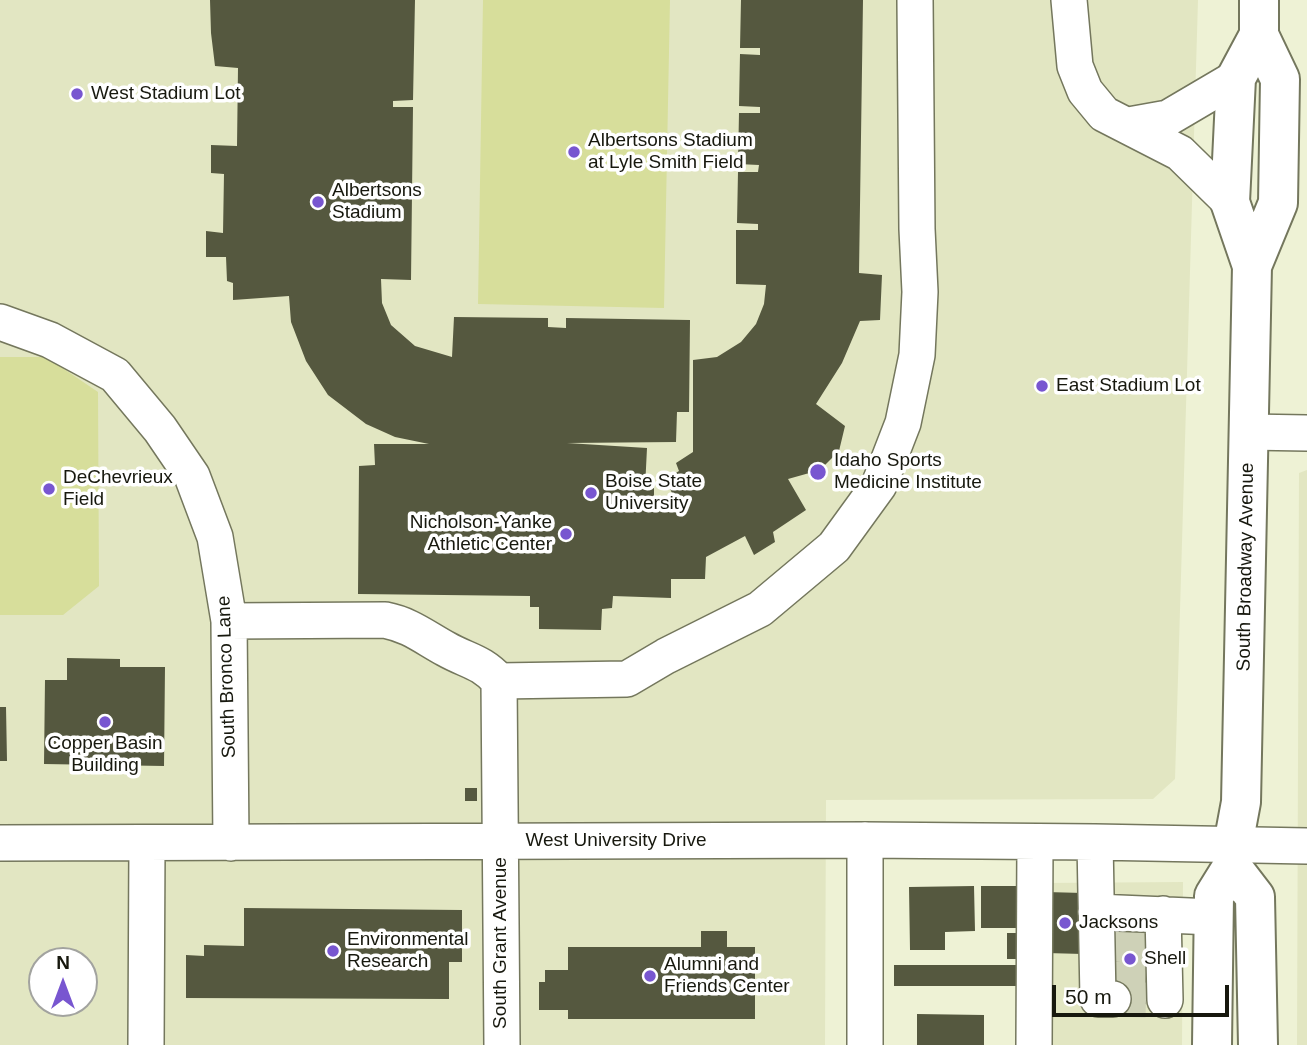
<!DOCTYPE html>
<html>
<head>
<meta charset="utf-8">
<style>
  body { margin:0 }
  #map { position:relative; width:1307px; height:1045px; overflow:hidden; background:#eef2d5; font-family:Arial,sans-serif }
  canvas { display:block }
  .north { position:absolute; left:28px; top:947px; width:70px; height:70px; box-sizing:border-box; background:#fff; border:2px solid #a2a39f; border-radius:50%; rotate:0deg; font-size:19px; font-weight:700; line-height:28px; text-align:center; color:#17180e }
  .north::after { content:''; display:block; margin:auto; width:24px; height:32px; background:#7856d0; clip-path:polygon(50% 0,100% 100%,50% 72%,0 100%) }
  .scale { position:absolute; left:1052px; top:985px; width:177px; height:32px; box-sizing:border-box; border:4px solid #17180e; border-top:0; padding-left:9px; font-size:21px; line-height:24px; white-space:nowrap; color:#17180e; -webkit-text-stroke:5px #fff; paint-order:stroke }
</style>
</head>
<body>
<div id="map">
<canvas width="1307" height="1045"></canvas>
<div class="north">N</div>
<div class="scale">50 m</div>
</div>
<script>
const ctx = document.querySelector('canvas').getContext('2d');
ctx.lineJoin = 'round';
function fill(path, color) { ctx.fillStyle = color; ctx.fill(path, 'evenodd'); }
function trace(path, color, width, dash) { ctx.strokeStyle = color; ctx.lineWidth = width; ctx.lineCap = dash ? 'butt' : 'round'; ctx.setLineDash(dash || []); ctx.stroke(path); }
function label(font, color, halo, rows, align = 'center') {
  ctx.font = font + ' Arial,sans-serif'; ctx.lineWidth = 7; ctx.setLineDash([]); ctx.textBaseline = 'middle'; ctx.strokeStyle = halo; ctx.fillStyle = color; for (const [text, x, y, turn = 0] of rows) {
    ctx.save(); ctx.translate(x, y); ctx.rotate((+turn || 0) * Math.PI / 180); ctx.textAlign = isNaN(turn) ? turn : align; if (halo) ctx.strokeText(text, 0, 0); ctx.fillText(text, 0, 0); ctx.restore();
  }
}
const built = new Path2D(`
  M0,0H1198L1175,779L1153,799L826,800L825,1045H0ZM42,961H84V1003H42Z
  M1307,470V1045H1297L1299,473Z
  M1183,882L1182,1045H1042L1043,883Z`);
const green = new Path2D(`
  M483,0H670L664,308L478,304Z
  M0,357H46L98,392L99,586L63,615H0Z`);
const building = new Path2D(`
  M210,0H415L413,100L393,101V107H413L411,280L381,279L382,303L391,325L415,346L452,357L454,317L548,318V327L566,328V318L690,320L689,412H677L676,442L567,443L647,448L645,488H654V508L674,498L666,479L679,471L676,463L693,452V360L717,357L741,342L756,324L764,304L766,285L736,284V230H758V224L737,223L738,172H758L759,165L738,164L739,113H760V107L739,106L740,54L760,55V48H740L741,0H863L859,273L882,275L880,320L860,321L842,363L816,404L845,426L839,451L820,470L788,479L806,510L773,532L775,542L754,555L745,536L706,557L705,579H671V598L613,596L612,608L602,609L601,630L539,629V607H530V596L358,594L359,466L375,465L374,444H429L395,437L366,424L328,395L306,361L291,322L289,296L233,300V283L227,281L226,257H206V231L223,233L224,174L211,173V145L237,146L238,68L215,66L211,33Z
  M67,658L120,659V667H165L164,766L44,764L45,680H67Z
  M0,707H6L7,761H0Z
  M465,788H477V801H465Z
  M974,886L975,931L945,932V950H910L909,887Z
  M981,886H1026V928H981Z
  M1046,892L1083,893V954L1046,953Z
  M244,908L462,910V962H449V999L186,998V955L204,956V945L244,946Z
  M1113,918L1146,919V1004H1113Z
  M701,931H727V947H755V1019H568V1010H539V982H545V970H568V947H701Z
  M1007,933H1026V959H1007Z
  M894,965H1027V986H894Z
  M917,1014L984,1015V1045H917Z`);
const minorTunnel = new Path2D(`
  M1113,944L1146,945
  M1113,972L1146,973
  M1113,999L1146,1000`);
const minor = new Path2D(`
  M1069,0L1075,66L1085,91L1104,114L1180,153L1230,202
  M1129,125L1168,118L1236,78
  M0,322L50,340L115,375L160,429L192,476L215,537L229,621L231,843
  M1248,432L1307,433
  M229,621L385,620C410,625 424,637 446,649C467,661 481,661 499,681L502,1045
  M499,681L627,679L666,656L760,609L834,547L879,485L903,423L917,355L920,292L917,229L915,0
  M865,840V1045
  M1095,842L1098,999H1113
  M0,843L865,840L1095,842L1307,846
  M1096,912L1213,917
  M1163,914L1165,1000
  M146,1045L147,843
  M1034,1045L1035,842`);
const major = new Path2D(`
  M1252,266L1278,203L1280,79L1259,35V0
  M1232,867L1255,897L1258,1045
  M1212,1045L1214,896L1232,867L1233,845L1241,802L1252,266L1230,202L1236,78L1259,35`);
const markers = [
  [77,94,7,"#7856d0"],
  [574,152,7,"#7856d0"],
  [318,202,7,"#7856d0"],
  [1042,386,7,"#7856d0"],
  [818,472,9,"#7856d0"],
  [49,489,7,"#7856d0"],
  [591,493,7,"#7856d0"],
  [566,534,7,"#7856d0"],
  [105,722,7,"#7856d0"],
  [1065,923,7,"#7856d0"],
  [333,951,7,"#7856d0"],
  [1130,959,7,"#7856d0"],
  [650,976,7,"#7856d0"]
];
const poiNames = [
  ["West Stadium Lot",91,94],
  ["Albertsons Stadium",588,141],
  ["at Lyle Smith Field",588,163],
  ["Albertsons",332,191],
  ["Stadium",332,213],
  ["East Stadium Lot",1056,386],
  ["Idaho Sports",834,461],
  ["Medicine Institute",834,483],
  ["DeChevrieux",63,478],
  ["Field",63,500],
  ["Boise State",605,482],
  ["University",605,504],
  ["Nicholson-Yanke",552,523,"right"],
  ["Athletic Center",552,545,"right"],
  ["Copper Basin",105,744,"center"],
  ["Building",105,766,"center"],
  ["Jacksons",1079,923],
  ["Environmental",347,940],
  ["Research",347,962],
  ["Shell",1144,959],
  ["Alumni and",664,965],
  ["Friends Center",664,987]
];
const streetNames = [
  ["South Broadway Avenue",1246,567,-89],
  ["South Bronco Lane",227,677,-92],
  ["West University Drive",616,841],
  ["South Grant Avenue",501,943,-90]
];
fill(built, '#e2e6c2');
fill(green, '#d7de9b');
fill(building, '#55583f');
trace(minorTunnel, '#ced1b7', 35, [35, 18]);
trace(minor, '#74775d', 38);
trace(major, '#74775d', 42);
trace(minor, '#fff', 35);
trace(major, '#fff', 38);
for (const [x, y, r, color] of markers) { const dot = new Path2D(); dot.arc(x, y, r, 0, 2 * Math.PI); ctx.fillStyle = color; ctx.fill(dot); trace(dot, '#fff', 2.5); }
label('19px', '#17180e', '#fff', poiNames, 'left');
label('19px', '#17180e', '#fff', streetNames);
</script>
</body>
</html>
